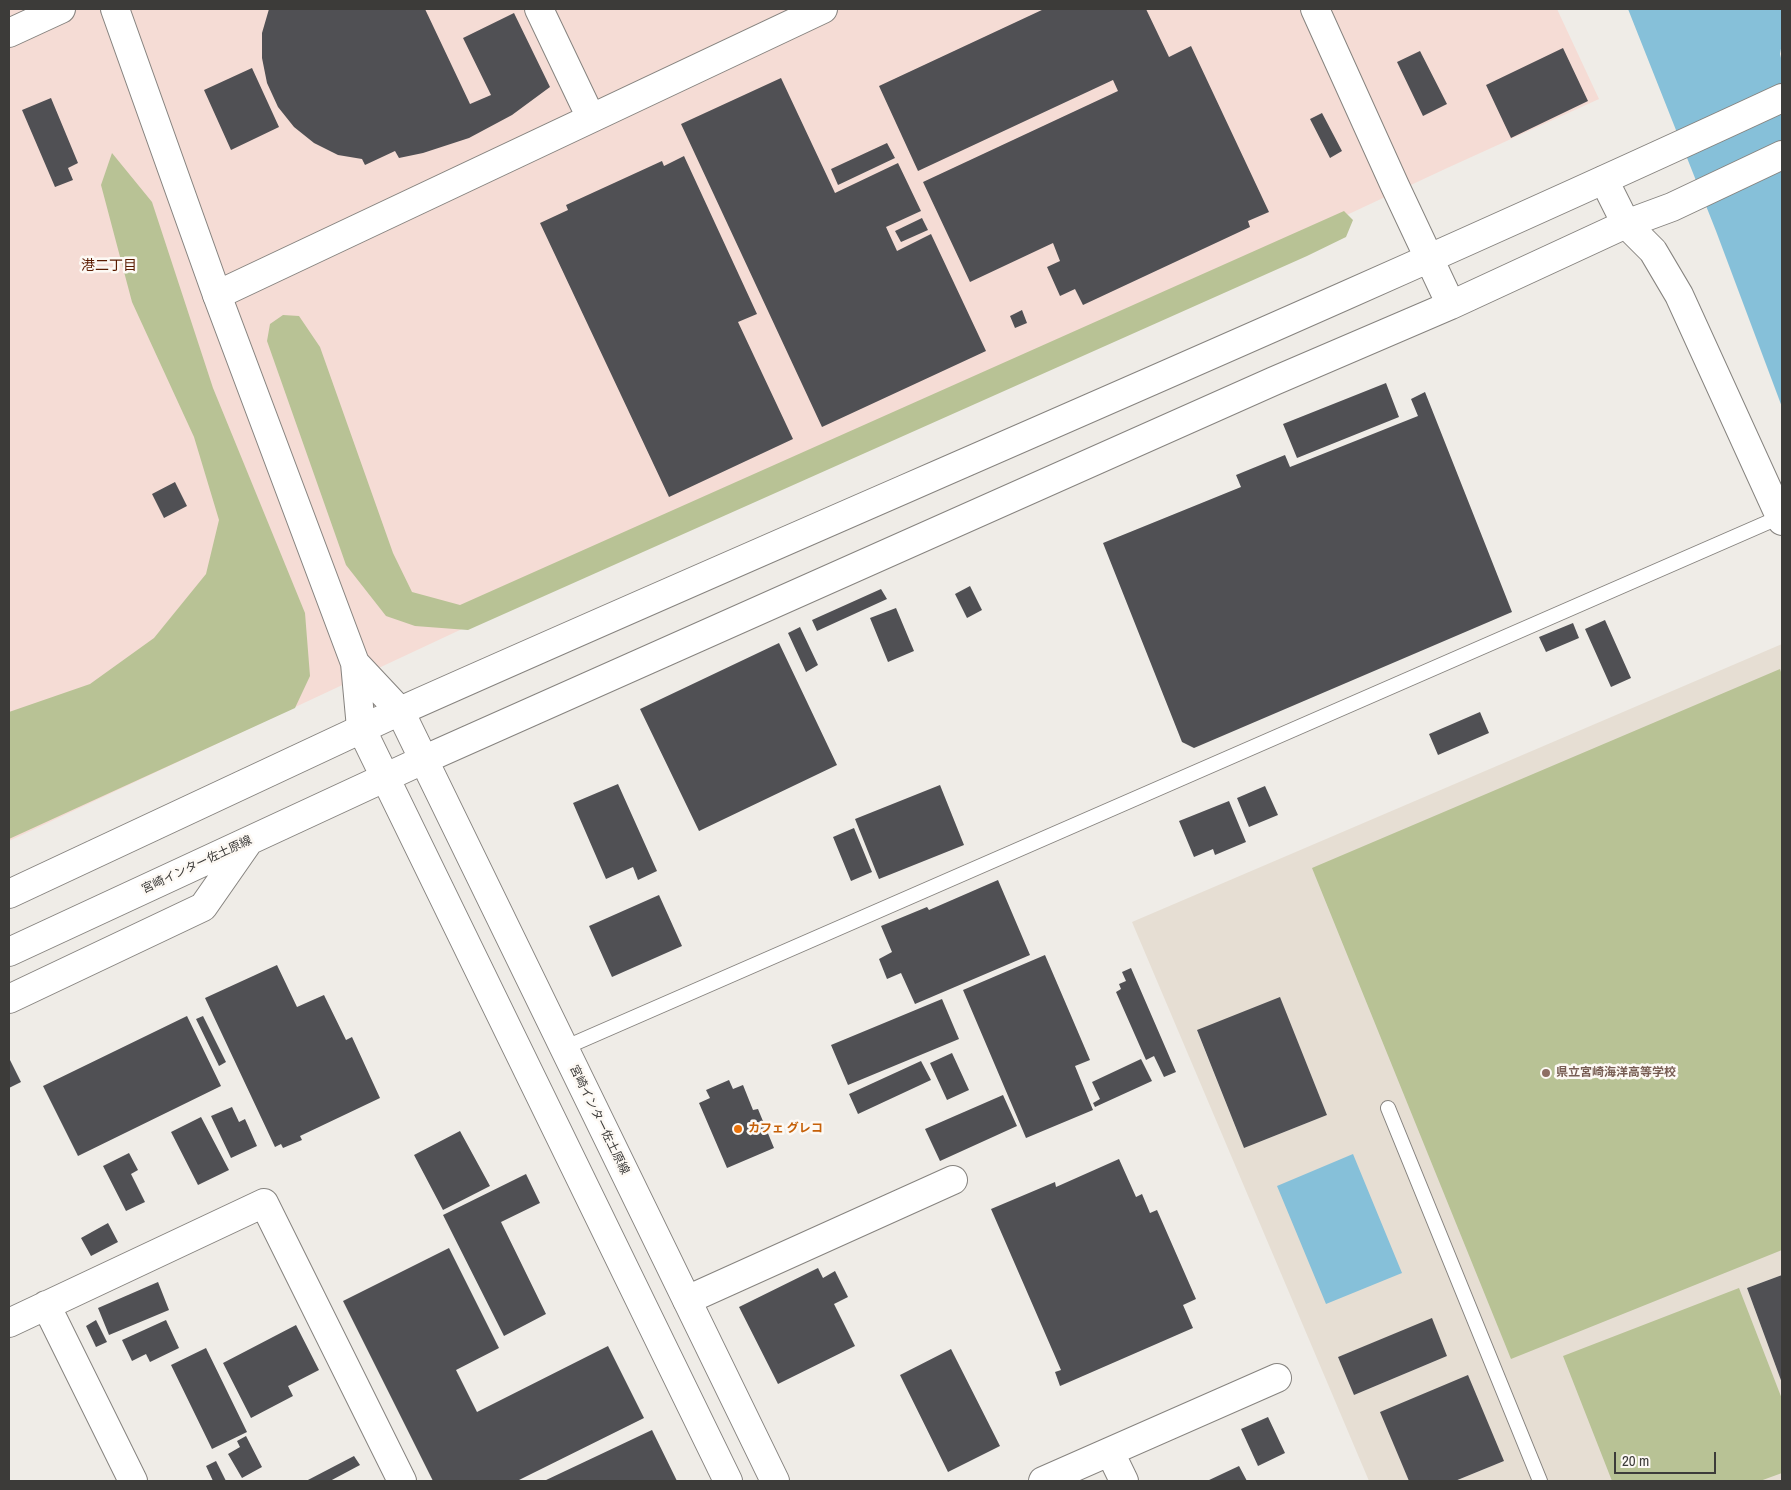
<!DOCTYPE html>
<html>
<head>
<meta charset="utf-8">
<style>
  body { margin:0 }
  #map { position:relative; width:1791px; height:1490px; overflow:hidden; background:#efece7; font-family:"Archivo Narrow",sans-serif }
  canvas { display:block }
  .frame { position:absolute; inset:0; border:10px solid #3c3b39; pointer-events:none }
  .scale { position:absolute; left:1614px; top:1452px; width:102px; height:22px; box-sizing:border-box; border:2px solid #3c3b39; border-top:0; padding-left:6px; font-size:15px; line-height:18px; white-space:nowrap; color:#3c3b39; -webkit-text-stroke:4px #fdf9f4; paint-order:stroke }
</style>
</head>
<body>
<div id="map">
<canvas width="1791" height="1490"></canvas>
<div class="frame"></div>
<div class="scale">20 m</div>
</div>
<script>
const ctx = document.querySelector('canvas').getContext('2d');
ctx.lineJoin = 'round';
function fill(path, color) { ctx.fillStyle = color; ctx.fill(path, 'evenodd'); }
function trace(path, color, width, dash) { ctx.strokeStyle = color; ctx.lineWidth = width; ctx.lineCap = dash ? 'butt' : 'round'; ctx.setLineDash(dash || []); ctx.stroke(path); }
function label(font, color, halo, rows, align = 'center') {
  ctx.font = font + ' "Archivo Narrow","Noto Sans JP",sans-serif'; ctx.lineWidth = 5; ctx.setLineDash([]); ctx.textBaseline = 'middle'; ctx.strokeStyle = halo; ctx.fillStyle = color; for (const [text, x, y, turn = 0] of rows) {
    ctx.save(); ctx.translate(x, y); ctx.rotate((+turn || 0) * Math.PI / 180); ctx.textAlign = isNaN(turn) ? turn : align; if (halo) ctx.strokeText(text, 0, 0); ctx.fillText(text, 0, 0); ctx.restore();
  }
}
const built = new Path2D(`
  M1782,644V1275L1747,1288L1782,1383V1481H1455L1504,1461L1381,1412L1409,1481H1369L1132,922ZM1280,998L1327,1115L1244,1148L1197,1031ZM1432,1319L1447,1356L1354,1395L1338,1357Z`);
const industrial = new Path2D(`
  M9,9H1557L1599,99L1445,169L9,841Z`);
const green = new Path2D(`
  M112,153L152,202L213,388L305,613L310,676L295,708L9,839V712L90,684L154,638L206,574L219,520L194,437L132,302L101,185Z
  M1344,211L1353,220L1346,237L1307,256L468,630L415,626L386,616L346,565L267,341L270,324L283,315L299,316L320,347L393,553L412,592L460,605Z
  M1780,669L1782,675V1250L1511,1359L1312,868Z
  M1739,1288L1782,1399V1473L1760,1481H1612L1563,1356Z`);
const water = new Path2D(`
  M1628,9H1782V43L1780,54L1782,62V407L1716,231Z
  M1353,1154L1402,1273L1326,1304L1277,1186Z`);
const building = new Path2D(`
  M269,9H425L470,104L491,95L463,38L514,13L550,87L512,115L469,138L423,153L399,158L395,151L365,165L362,159L338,155L314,143L294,127L278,107L267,83L262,58V33Z
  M1044,9H1146L1169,57L1191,46L1269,212L1248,221L1250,227L1083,305L1075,289L1060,296L1047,267L1060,261L1053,243L970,282L923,182L1118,91L1113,80L918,171L879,86Z
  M1563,48L1588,101L1511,138L1486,85Z
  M1420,51L1447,104L1423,116L1397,62Z
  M252,68L279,127L231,150L204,90Z
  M781,78L835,193L898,163L921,211L886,227L897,251L931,234L986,351L822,427L681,124Z
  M51,98L78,163L68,168L73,180L55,187L22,110Z
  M1322,113L1342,151L1330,158L1310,119Z
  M887,143L895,158L838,185L831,169Z
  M684,156L757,314L738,322L793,439L669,497L540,223L568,210L566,205L662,161L664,166Z
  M922,218L928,230L901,242L895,231Z
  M1022,310L1027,323L1015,328L1010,316Z
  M1386,383L1399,417L1297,458L1283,424Z
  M1425,392L1512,612L1194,748L1182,742L1103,543L1241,487L1236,475L1285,455L1290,467L1418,416L1411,399Z
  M175,482L187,506L164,518L152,494Z
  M970,586L982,610L967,618L955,594Z
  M881,589L887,599L817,631L812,620Z
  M896,608L914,651L888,662L870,618Z
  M1605,620L1631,678L1611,687L1585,629Z
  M1573,623L1579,638L1546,652L1539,637Z
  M800,627L818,665L806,672L788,633Z
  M779,643L837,765L699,831L640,709Z
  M1480,712L1489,733L1438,755L1429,734Z
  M618,784L657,871L638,880L633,867L606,879L573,803Z
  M940,785L964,845L879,879L855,819Z
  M1265,786L1278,815L1249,827L1237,798Z
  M1229,801L1246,842L1215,855L1213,849L1194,857L1179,821Z
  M854,828L872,872L851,881L833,837Z
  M998,880L1030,955L915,1004L901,973L887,979L879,959L892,952L881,926L927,907L929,910Z
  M659,895L682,946L612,977L589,926Z
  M1045,955L1090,1060L1075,1066L1093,1110L1026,1138L963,990Z
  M277,965L297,1007L324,995L346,1040L352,1037L380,1098L300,1136L302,1140L283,1148L281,1144L275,1147L205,998Z
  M1131,968L1176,1072L1164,1077L1154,1056L1146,1060L1116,992L1121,989L1119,984L1126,981L1122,972Z
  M1280,997L1327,1115L1244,1148L1197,1030Z
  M942,999L959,1039L848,1085L831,1045Z
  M187,1016L221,1086L78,1156L43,1086Z
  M203,1016L226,1062L219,1066L196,1019Z
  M952,1053L969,1090L947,1100L930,1063Z
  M9,1058L21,1082L9,1088Z
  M1141,1059L1152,1081L1095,1107L1093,1103L1100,1099L1092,1082Z
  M921,1061L931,1080L858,1114L849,1094Z
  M729,1080L733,1089L743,1085L753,1110L758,1109L774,1148L727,1168L699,1103L710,1098L706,1090Z
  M1003,1095L1017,1126L940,1161L925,1129Z
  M232,1107L239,1122L245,1119L257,1146L231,1158L211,1116Z
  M201,1117L229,1170L198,1185L171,1132Z
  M460,1131L490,1186L443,1210L414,1155Z
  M129,1153L138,1170L131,1174L145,1202L126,1211L103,1166Z
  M1119,1159L1136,1197L1142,1194L1150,1213L1157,1210L1196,1299L1183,1305L1193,1328L1060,1386L1055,1372L1061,1370L991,1209L1055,1182L1056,1187Z
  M526,1174L540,1203L501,1222L546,1314L504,1336L443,1215Z
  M108,1223L118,1242L91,1256L81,1238Z
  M449,1248L499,1348L456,1370L477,1412L608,1346L644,1418L517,1481H433L343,1301Z
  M818,1268L823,1278L835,1271L848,1297L834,1304L855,1346L778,1384L739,1307Z
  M1782,1275V1383L1747,1288Z
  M158,1282L169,1310L109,1335L98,1308Z
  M1432,1318L1447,1356L1354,1395L1338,1357Z
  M96,1320L107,1342L96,1347L86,1326Z
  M166,1320L179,1348L150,1362L146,1354L132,1361L122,1340Z
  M296,1325L319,1370L288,1386L293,1396L251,1418L223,1363Z
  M206,1348L247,1432L212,1449L171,1365Z
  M951,1349L1000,1446L948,1472L900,1375Z
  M1468,1375L1504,1461L1455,1481H1409L1380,1412Z
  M1268,1417L1285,1453L1258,1466L1241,1429Z
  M652,1430L677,1481H544Z
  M246,1436L262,1467L242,1478L228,1454L240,1447L237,1441Z
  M354,1456L360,1465L330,1481H306Z
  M216,1461L226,1481H213L206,1466Z
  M1239,1466L1247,1481H1207Z`);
const lane = new Path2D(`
  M564,1048L1780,517
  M1388,1108L1540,1481`);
const street = new Path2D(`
  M539,9L591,118
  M1604,180L1626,224L1653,251L1679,295L1782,521
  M217,295L823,9
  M687,1300L953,1180
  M46,1305L133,1481
  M9,1323L264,1203L402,1481
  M1110,1452L1124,1481
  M1043,1481L1277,1378`);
const secondary = new Path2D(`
  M115,9L217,295L355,663L361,728
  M1315,9L1395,186L1451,305
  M9,33L61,9
  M355,663L400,711C860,506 1325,310 1782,98
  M423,760L1274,381L1451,305L1626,224L1672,207L1782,155`);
const primary = new Path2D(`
  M361,728L728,1481
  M9,894L400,711L775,1481
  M9,952L423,760
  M9,999L203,907L249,841`);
const markers = [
  [1546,1073,5,"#8d6e63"],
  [738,1129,5,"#e8710a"]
];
const streetNames = [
  ["宮崎インター佐土原線",197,865,-25],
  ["宮崎インター佐土原線",599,1120,64]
];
const educationNames = [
  ["県立宮崎海洋高等学校",1556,1073]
];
const foodNames = [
  ["カフェ グレコ",748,1129]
];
const neighbourhoodNames = [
  ["港二丁目",109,266]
];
fill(built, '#e6ded3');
fill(industrial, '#f5dcd5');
fill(green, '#b8c295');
fill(water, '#86c0d9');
fill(building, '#505054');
trace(lane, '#86837f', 16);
trace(street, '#86837f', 30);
trace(secondary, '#86837f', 30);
trace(primary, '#86837f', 30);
trace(lane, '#fff', 14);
trace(street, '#fff', 28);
trace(secondary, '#fff', 28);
trace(primary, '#fff', 28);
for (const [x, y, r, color] of markers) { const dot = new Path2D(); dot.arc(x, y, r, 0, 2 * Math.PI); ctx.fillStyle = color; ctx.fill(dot); trace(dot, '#fdf9f4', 2); }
label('12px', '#3c3b39', '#fdf9f4', streetNames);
label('bold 12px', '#785e54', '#fdf9f4', educationNames, 'left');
label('bold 12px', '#c56008', '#fdf9f4', foodNames, 'left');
label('14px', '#5a1b00', '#fdf9f4', neighbourhoodNames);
</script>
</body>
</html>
